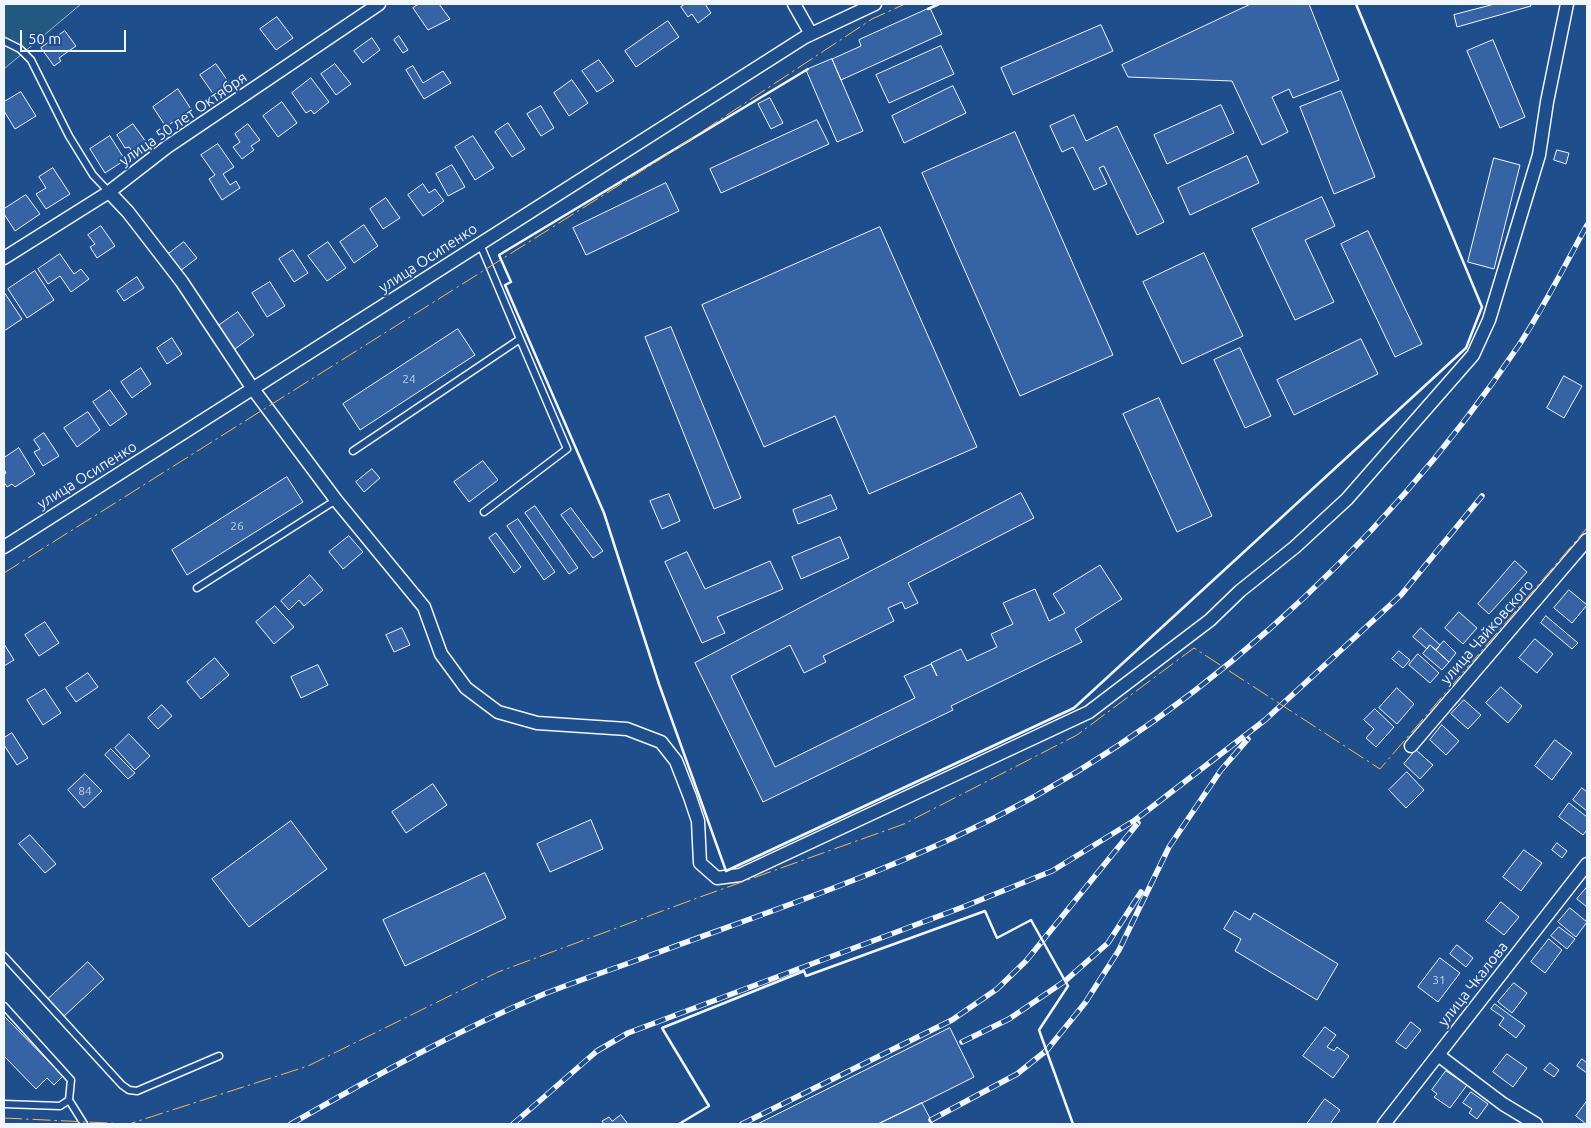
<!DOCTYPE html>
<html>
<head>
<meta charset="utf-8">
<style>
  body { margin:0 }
  #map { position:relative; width:1591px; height:1128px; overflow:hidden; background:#1f4e8c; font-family:Ubuntu,sans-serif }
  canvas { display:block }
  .frame { position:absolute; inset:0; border:5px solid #f2f6ff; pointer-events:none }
  .scale { position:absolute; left:20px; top:30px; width:106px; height:22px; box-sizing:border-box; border:2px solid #f2f6ff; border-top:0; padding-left:6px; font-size:15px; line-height:18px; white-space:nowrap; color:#f2f6ff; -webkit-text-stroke:4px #1f4e8c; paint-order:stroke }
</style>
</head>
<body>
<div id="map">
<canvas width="1591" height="1128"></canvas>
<div class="frame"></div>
<div class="scale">50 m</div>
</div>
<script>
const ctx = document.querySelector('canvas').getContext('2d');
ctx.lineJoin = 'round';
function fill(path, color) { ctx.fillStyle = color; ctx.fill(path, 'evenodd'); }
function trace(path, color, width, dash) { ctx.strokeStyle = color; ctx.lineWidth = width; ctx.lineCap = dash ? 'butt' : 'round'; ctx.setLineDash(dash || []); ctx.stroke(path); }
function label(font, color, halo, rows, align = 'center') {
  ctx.font = font + ' Ubuntu,sans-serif'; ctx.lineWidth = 4; ctx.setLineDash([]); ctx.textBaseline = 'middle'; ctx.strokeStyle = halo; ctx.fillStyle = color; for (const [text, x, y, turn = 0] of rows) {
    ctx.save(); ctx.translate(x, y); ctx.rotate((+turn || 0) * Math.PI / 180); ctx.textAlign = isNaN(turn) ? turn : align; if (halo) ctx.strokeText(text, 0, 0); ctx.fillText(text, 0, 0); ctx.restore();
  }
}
const green = new Path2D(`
  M4,4H81L4,69Z`);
const building = new Path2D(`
  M419,4H439L450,19L428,30L413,8Z
  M685,4H705L711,13L698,23L692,14L688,17L681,7Z
  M1251,4H1309L1339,80L1293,98L1289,89L1272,97L1288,132L1262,145L1232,81L1128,77L1122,65Z
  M1495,4H1530L1531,6L1457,27L1454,15Z
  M930,8L942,34L841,80L832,59L861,46L859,40Z
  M277,17L293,38L276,50L260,29Z
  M668,21L679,37L636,67L625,51Z
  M1101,25L1113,51L1013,95L1001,68Z
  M65,31L76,46L59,58L61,61L54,66L41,48Z
  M399,36L408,50L403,53L394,40Z
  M372,38L380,50L363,63L354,51Z
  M1493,40L1525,117L1500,128L1467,51Z
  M941,46L954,74L889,103L876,75Z
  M832,59L863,131L837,142L806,70Z
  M599,60L614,81L597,92L582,71Z
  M216,64L230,84L214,95L200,75Z
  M335,64L351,84L336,95L321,74Z
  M413,66L423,83L443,71L451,83L424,99L406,70Z
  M311,78L329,102L314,114L311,110L306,113L292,93Z
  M572,80L588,103L569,116L554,93Z
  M953,86L966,113L904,143L892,116Z
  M178,89L191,109L166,127L153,107Z
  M1341,91L1375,177L1334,194L1300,107Z
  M21,92L36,116L15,129L4,111V102Z
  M770,98L783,123L771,129L758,104Z
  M282,102L297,123L278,137L263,116Z
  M1221,105L1234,133L1167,164L1154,135Z
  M541,106L554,128L541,136L527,114Z
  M1074,115L1086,141L1117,126L1164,222L1137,235L1104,166L1099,168L1107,184L1094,190L1073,147L1062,152L1050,126Z
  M817,120L829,144L721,193L710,169Z
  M508,123L525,149L512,157L495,132Z
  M133,124L146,142L132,151L129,147L125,148L117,135Z
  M248,124L260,140L251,146L254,150L242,159L233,147L240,142L235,134Z
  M1015,132L1113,355L1020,396L922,173Z
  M110,136L125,160L105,173L90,149Z
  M473,136L494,168L475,180L455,147Z
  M218,144L234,167L223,174L230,185L236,181L240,188L222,200L209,179L215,175L201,155Z
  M1557,150L1569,153L1566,164L1554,160Z
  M1247,156L1259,183L1190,215L1178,188Z
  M1494,158L1520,165L1494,269L1468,262Z
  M452,165L465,187L448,196L436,174Z
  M53,168L70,194L46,209L36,194L46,188L39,177Z
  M666,183L679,211L586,255L573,228Z
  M423,184L429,193L435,189L444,201L423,216L408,195Z
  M26,195L40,214L15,231L4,214V209Z
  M1322,197L1335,226L1305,240L1334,302L1295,320L1252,229Z
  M386,198L400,218L383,229L370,209Z
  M364,225L378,246L354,263L340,242Z
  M101,226L115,246L97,258L90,247L95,244L88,235Z
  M880,227L977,447L869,494L835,416L764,447L702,305Z
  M1368,231L1422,344L1395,357L1341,244Z
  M184,242L197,258L180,271L167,255Z
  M328,242L346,268L327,281L308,256Z
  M293,250L308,273L294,282L279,259Z
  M1204,253L1243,336L1182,364L1143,282Z
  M60,254L74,274L81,269L89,279L71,292L60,276L48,284L38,269Z
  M35,271L54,300L27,318L8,289Z
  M137,277L144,288L124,301L117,291Z
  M270,282L285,306L267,317L252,293Z
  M4,292L22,319L4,331Z
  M238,312L254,335L235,349L218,326Z
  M671,327L741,498L714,509L645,337Z
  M458,329L475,355L360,430L343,404Z
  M172,338L182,354L167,364L157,348Z
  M1361,339L1378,374L1294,415L1277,380Z
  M1240,348L1271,416L1245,428L1214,360Z
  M141,368L151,384L132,398L121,382Z
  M1564,376L1582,386L1564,418L1547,408Z
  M110,390L127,414L110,426L93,402Z
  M1159,398L1212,516L1177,532L1123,414Z
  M88,412L100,430L77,447L64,428Z
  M44,433L59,456L43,466L34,452L40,449L34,440Z
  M19,448L35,474L15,487L12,484L7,487L4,482V475L6,473L4,469V458Z
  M483,461L498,480L469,502L454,482Z
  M372,469L380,478L364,492L356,482Z
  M287,477L303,502L187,575L172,550Z
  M1021,493L1034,518L908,583L918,603L905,609L902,602L888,608L894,621L823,656L826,662L804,673L790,645L731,676L775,767L915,698L904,676L931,664L937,676L931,663L961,649L967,661L997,647L991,634L1013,624L1003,603L1035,589L1049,621L1065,613L1053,594L1100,565L1122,599L1075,629L1082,642L951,706L953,710L763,802L695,663Z
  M669,494L680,521L662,529L650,501Z
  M831,495L837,509L798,524L793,510Z
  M535,506L578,568L569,574L525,513Z
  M571,508L603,551L593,558L561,515Z
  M518,519L555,572L544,580L507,526Z
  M496,533L521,567L514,573L489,538Z
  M349,536L363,552L343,569L329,552Z
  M840,537L849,558L801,579L792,557Z
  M687,552L705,589L770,561L783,589L717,617L725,633L702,643L665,562Z
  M1515,561L1527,572L1489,614L1478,604Z
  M310,575L323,590L304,606L299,600L289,610L281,601Z
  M1569,590L1587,605L1572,623L1554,608Z
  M275,606L294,627L274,644L256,622Z
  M1459,612L1477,628L1463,644L1445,628Z
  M1546,616L1578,643L1572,649L1541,623Z
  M45,622L59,643L39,656L25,635Z
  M402,628L410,645L394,652L386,635Z
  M1421,628L1440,645L1436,650L1430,645L1427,649L1413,637Z
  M1535,639L1553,654L1537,673L1519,658Z
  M1444,641L1456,653L1449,662L1436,650Z
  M4,644L14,660L4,666Z
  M1430,645L1449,662L1442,670L1423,654Z
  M1399,651L1410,660L1403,668L1392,659Z
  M1418,654L1439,673L1430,683L1409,665Z
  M215,658L229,675L201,699L187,682Z
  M318,665L328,685L301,698L291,677Z
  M88,673L98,687L76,702L66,688Z
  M1501,687L1522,706L1508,723L1486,703Z
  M1397,688L1414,704L1397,724L1379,708Z
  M45,689L61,713L43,725L27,700Z
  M1464,700L1481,715L1468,729L1451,714Z
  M162,705L172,716L158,729L148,718Z
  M1375,709L1394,727L1376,747L1366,738L1374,729L1364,720Z
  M1442,725L1459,741L1446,755L1430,740Z
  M12,733L28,758L17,765L4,745V738Z
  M129,734L150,756L135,770L115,748Z
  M1555,740L1572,753L1552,780L1535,766Z
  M111,749L135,773L128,779L105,755Z
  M1416,750L1433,765L1420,779L1404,764Z
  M1407,772L1424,790L1406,808L1389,790Z
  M85,774L102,791L84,808L68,790Z
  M433,784L447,805L406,833L392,812Z
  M1582,788L1587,792V811L1573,800Z
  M1569,803L1587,817V830L1583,835L1559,817Z
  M591,820L603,849L550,872L537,844Z
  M291,821L327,869L249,927L212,879Z
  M30,835L56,864L45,873L19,844Z
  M1557,843L1567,851L1562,858L1552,850Z
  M1524,850L1542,863L1521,891L1503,877Z
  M485,873L506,918L405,966L383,920Z
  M1587,887V907L1577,899Z
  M1501,902L1519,917L1504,935L1486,921Z
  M1570,908L1587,922L1576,937L1558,922Z
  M1235,911L1250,920L1254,913L1338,964L1317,1000L1235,951L1241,939L1224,929Z
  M1559,927L1575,939L1567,949L1551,936Z
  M1549,939L1562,950L1545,973L1531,962Z
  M1457,945L1473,958L1466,967L1450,954Z
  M1440,958L1460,973L1438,1002L1418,987Z
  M88,962L104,979L62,1018L46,1001Z
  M1514,983L1527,993L1512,1013L1498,1002Z
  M1495,1004L1525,1026L1516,1038L1499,1025L1504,1018L1491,1009Z
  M4,1016L63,1076L54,1085L47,1078L36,1089L4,1056Z
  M1411,1022L1421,1030L1406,1049L1396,1042Z
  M1325,1027L1336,1035L1327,1047L1334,1051L1337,1047L1349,1056L1333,1078L1303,1056Z
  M950,1028L974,1077L922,1103L878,1124H758Z
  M1507,1054L1527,1068L1513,1087L1493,1072Z
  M1582,1059L1587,1063V1073L1577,1066Z
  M1550,1063L1559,1070L1554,1077L1544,1070Z
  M1446,1071L1467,1085L1450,1108L1434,1097L1437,1094L1432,1090Z
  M1471,1092L1488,1104L1477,1119L1469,1113L1472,1109L1463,1103Z
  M1325,1099L1340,1110L1330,1124H1307Z
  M1587,1101V1124H1586L1576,1116Z
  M922,1103L933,1124H878Z
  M621,1115L628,1124H604L602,1121L609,1117L612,1121Z`);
const lane = new Path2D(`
  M4,41L20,49L31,60L69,136L93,175L109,192
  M353,451L520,339L480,244
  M484,512L567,449L520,339
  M197,588L336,500
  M4,956L122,1085L129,1090L137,1091L219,1056
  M4,1006L71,1080L69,1100L60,1106L4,1104
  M69,1100L84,1124`);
const street = new Path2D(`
  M794,4L811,34
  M109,192L128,212L182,282L253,389L336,500L424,607L441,654L466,688L498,712L537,723L627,729L661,742L676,761L690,797L698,821L700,863L717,878L740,875L1089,712L1210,620L1240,591L1295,547L1347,499L1473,355L1489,320L1539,155L1547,102L1567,4
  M4,258L109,192L167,147L379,4
  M4,547L805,37L875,4
  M1411,746L1587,540
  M1438,1055L1503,1104L1536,1124
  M1384,1124L1587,864`);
const rail = new Path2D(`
  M962,1042L1009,1019L1065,981L1108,943L1141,892
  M931,1120L1017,1074L1047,1050L1085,1003L1119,950L1169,847L1221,770L1248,739
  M291,1124C373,1077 456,1031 544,994C577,981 610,970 643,958C748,919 854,884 955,837C1180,733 1381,550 1519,345C1544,307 1565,265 1587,225
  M513,1124L597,1051L628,1033L963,907L1052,871L1135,820L1265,720L1401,595L1482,496
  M742,1124L952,1020L997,989L1026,961L1138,823`);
const wall = new Path2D(`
  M928,9L939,4
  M808,69L499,255L511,282L505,285L604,513L659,684L726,871L1074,708L1466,348L1482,307L1356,4
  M679,1124L709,1106L662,1028L804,971L806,976L985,911L997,938L1031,920L1068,986L1039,1030L1073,1124`);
const power = new Path2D(`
  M4,573L659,160L872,19L905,4
  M4,1118L129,1124L308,1066L498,972L700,897L904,824L1077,735L1194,648L1380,769L1587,528`);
const numberNames = [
  ["24",409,379],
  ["26",237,526],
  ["84",85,791],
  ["31",1439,980]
];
const streetNames = [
  ["улица 50 лет Октября",183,119,-35],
  ["улица Осипенко",428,258,-33],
  ["улица Осипенко",87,475,-32],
  ["улица Чайковского",1487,632,-49],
  ["улица Чкалова",1473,984,-52]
];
fill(green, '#245a82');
trace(green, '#a8bbd7', 1);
fill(building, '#3563a3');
trace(building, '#f2f6ff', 1);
trace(lane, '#f2f6ff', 9);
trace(street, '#f2f6ff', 15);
trace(lane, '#1f4e8c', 6);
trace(street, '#1f4e8c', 12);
trace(rail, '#f2f6ff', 5.5);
trace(rail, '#1f4e8c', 4, [11]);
trace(wall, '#f2f6ff', 2.5);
trace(power, '#ffb74d', 1, [18, 4, 2.5, 4]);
label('12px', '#c3d1e8', null, numberNames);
label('15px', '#f2f6ff', '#1f4e8c', streetNames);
</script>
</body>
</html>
